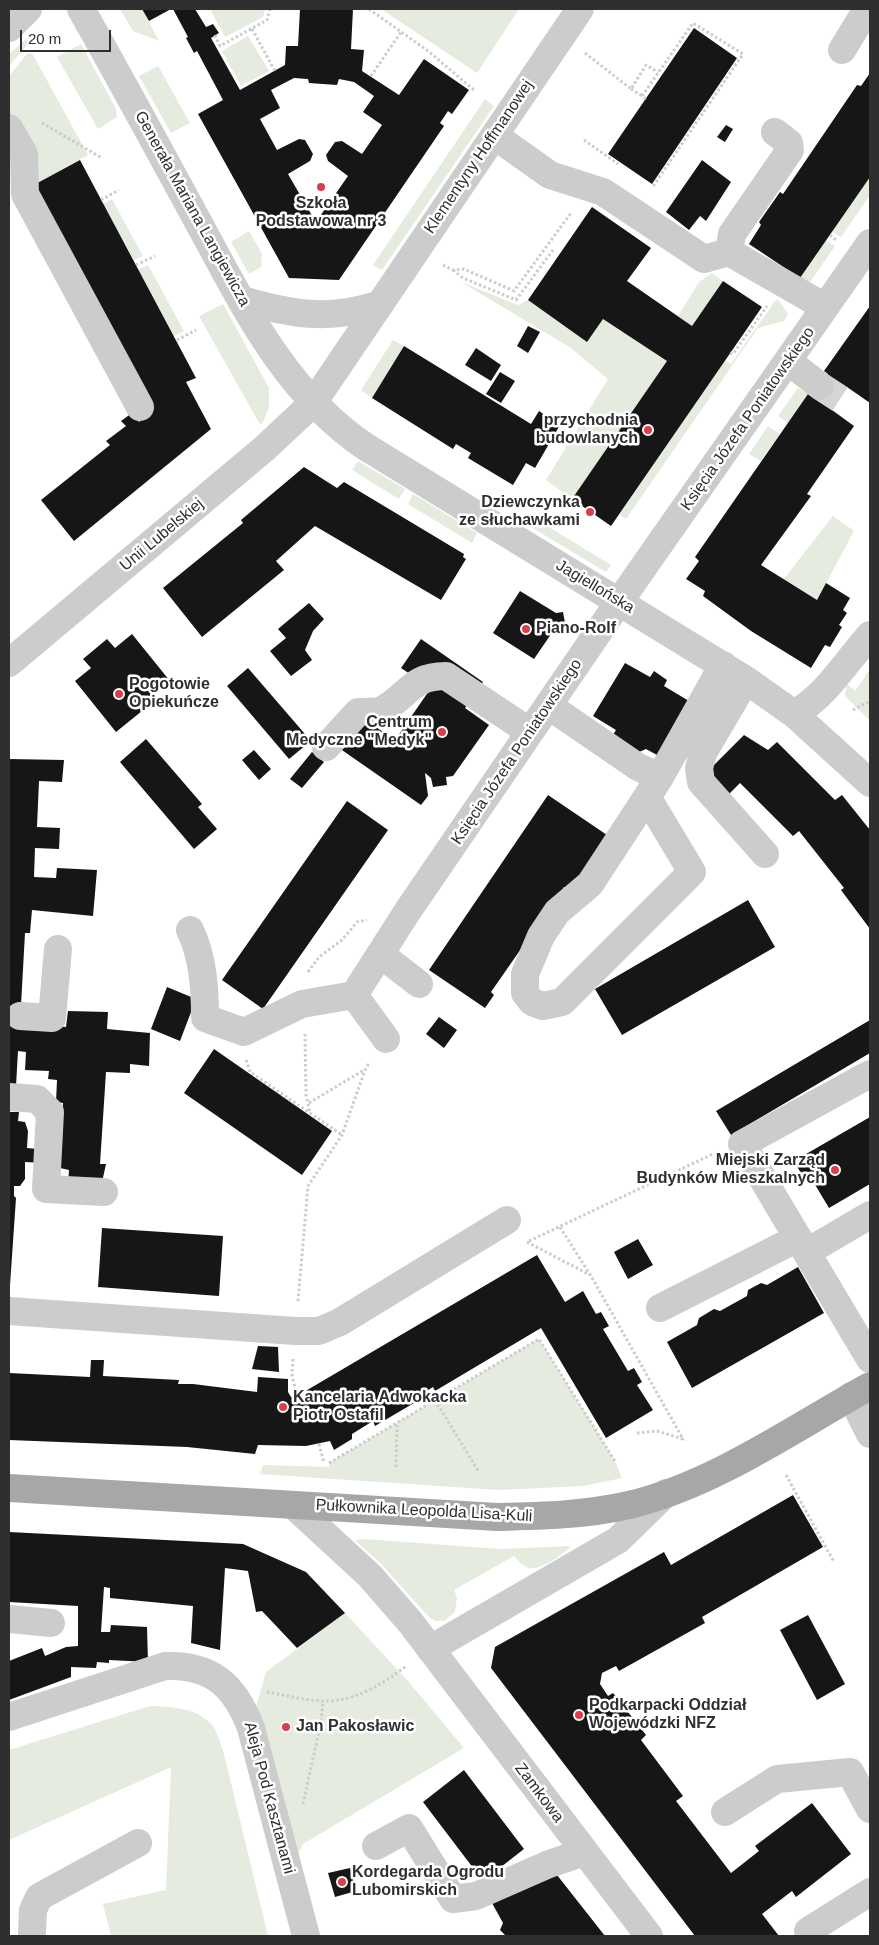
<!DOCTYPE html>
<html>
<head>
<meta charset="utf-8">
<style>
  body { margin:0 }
  #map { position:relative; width:879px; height:1945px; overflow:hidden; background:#fff; font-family:Helvetica,sans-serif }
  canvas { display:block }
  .frame { position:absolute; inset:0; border:10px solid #2f2f2f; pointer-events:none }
  .scale { position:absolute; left:20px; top:30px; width:91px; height:22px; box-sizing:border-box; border:2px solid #2f2f2f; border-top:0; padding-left:6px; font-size:15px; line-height:18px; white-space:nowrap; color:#2f2f2f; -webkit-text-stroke:4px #fff; paint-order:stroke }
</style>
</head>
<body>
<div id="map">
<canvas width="879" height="1945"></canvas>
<div class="frame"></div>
<div class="scale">20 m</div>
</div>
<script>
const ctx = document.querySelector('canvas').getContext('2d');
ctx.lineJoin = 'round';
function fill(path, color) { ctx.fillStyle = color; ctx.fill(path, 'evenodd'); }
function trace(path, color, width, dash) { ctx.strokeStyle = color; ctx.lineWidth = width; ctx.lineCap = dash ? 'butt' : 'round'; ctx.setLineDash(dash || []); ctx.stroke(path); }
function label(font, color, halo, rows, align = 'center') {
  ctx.font = font + ' Helvetica,sans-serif'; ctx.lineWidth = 5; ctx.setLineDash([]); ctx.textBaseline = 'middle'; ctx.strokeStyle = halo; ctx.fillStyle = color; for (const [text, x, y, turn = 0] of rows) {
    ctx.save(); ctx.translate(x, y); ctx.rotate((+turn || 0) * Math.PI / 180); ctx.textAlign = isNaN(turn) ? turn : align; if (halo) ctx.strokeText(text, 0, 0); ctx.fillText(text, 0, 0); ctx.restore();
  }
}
const green = new Path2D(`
  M120,9H142L159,41L133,31Z
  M215,9H265L263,17L225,37L211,11Z
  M381,9H519L477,73Z
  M248,36L269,71L241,86L222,51Z
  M26,39L28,44L9,66V54Z
  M81,44L116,109L117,117L98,129L57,57Z
  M32,53L88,155L30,187L9,118V76L27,54Z
  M158,66L190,123L171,133L139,76Z
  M485,99L494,106L382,270L373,265Z
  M870,177V195L841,237L832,232Z
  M112,199L143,256L134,260L103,204Z
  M249,231L262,254L261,267L249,274L231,242Z
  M826,241L835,246L810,282L800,278Z
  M148,265L184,331L174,336L138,270Z
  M712,273L723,281L692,326L678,316L699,282Z
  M461,282L518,305L528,300L587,341L603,319L667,361L572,499L546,480L608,379L571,348Z
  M778,299L788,314L784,321L758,328L626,519L619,515L725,360L731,364L775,301Z
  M223,304L269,388V408L262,424L259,423L199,316Z
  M393,340L404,346L372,398L361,390Z
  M798,388L808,394L788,423L778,416Z
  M768,426L780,434L760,461L749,454Z
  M358,461L405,489L399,499L352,470Z
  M413,494L477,533L472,543L408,504Z
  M526,513L611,565L606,572L521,521Z
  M833,516L854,531L817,600L783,580Z
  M870,669V721L845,696L847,684L855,691Z
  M539,1339L616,1463L622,1478L583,1486L499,1490L260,1474L263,1465L329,1467V1463Z
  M363,1539L501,1549L569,1546L570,1548C561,1555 541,1570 530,1568C523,1567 518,1560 514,1556L454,1590L457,1597L455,1612L444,1621H436L430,1618L382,1565L355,1540Z
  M345,1613L407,1680L464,1748L303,1844L297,1855L255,1711L266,1672Z
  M150,1706C171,1707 196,1707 212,1725C217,1731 220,1742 223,1750L268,1936H111L103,1904L166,1890L171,1767L9,1840V1750Z`);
const building = new Path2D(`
  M142,9H171L149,21Z
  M173,9H195L206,27L213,24L219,33L211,38L240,90L285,65L286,46H298L300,9H353L351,49L364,50L362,71L399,95L424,59L469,90L452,114L448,111L440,123L444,126L339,280L289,278L198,114L223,100L197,51L194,53L186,38L188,37ZM294,78L308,79L309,83L337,85L339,79L354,82L374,96L363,112L382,125L362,154L342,141L335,142L326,155L328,161L348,176L318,219H314L288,174L310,161L313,154L305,140L299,139L277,150L260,119L280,108L271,90Z
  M694,28L737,58L652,184L608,154Z
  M870,73V177L800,278L749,244L761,225L759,222L780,192L783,194L857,85L861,86Z
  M726,125L733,129L725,142L717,137Z
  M80,160L196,378L186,382L211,429L74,541L41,500L110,445L106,441L126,426L121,421L132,413L139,422L153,409L30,187Z
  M702,160L731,182L706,221L700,216L689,230L666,212Z
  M592,207L651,248L627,281L692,326L723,281L762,307L611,526L572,499L667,361L603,319L587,342L528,300Z
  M870,306V403L847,387L832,410L854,426L807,494L811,496L761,565L817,600L826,583L850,598L843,610L847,613L839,625L842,627L830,647L825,645L811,668L751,631L703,596L705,591L686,579L699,561L695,557L808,394L812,397L828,374L824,371Z
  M528,326L540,332L528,353L517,346Z
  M404,346L531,424L539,411L560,425L535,468L526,463L513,485L468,458L471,453L456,444L453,449L372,398Z
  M476,348L501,365L491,381L465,365Z
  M500,372L515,381L501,403L486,394Z
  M304,467L337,488L344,482L464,554L463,557L466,559L441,600L315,526L276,561L284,570L202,637L163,588L243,523L241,520Z
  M520,591L556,613L563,612L565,623L558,624L534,659L493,633Z
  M309,603L324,619L313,631L305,650L312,660L291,676L270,651L286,638L278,629Z
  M132,634L170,681L138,707L142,711L116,732L75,681L91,668L83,659L107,639L115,648Z
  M421,639L483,682L465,708L489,725L453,776L446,777L447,785L433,787L431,778L425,773L428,796L421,805L339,748L361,717L395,740L431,688L401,668Z
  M625,663L650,677L654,671L667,680L664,686L689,701L657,755L646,749L637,753L611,738L616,730L593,716Z
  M248,668L311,741L289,759L227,686Z
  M744,735L768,750L777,742L835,800L842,795L870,830V929L841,890L844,888L799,831L793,836L740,783L729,794L708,771Z
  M146,739L202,804L198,807L217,829L194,849L120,762Z
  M254,750L271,769L259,780L242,760Z
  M312,752L324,762L302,788L290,779Z
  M9,759L64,760L62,782L39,781L37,827L60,828L59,849L35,848L34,877L56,878L57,868L97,870L93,916L32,910L30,933H25L20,1023L66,1027L68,1011L108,1012L107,1029L150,1033L149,1066L130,1064V1073L106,1072L100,1164H106L101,1187L68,1185L69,1170L60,1168V1164L25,1162V1179L20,1186H14V1196L16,1198L10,1285L9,1112H19L18,1121L25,1122L28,1131L27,1148L61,1151L63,1103L56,1102L57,1080L48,1079L49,1071L25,1070L26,1052L18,1051L16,1086H9Z
  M548,795L607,835L571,890L564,887L491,992L494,995L485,1008L429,970Z
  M347,801L388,830L263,1009L222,980Z
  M748,900L775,947L622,1035L595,989Z
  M167,987L196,999L180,1041L151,1029Z
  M439,1017L457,1030L444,1048L426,1034Z
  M870,1020V1053L731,1135L716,1111Z
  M214,1049L332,1131L302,1175L184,1093Z
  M870,1117V1184L829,1208L811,1178L806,1182L794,1161Z
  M102,1228L223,1236L219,1296L98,1287Z
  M638,1239L653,1265L628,1279L614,1252Z
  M537,1255L565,1302L583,1291L596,1314L601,1312L609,1326L603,1329L628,1371L634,1368L642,1382L637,1385L653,1410L606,1438L541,1328L435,1391L433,1387L412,1400L414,1403L375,1426L373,1421L352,1434V1439L334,1450L330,1441L306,1446L258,1445L255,1454L187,1447L9,1440V1373L90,1377L91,1360H104L103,1376L179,1380L178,1384H193L257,1392L258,1377L288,1379V1392L291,1397L297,1396Z
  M798,1267L824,1313L692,1388L667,1342L697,1325L699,1318L714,1309L720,1311L747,1296L748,1290L761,1283L767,1285Z
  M258,1346L278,1347L279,1372L252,1369Z
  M793,1495L823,1547L702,1617L705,1623L619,1671L616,1666L602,1673L600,1684L608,1696L613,1693L646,1735L641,1740L683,1796L676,1801L731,1873L759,1851L755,1846L812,1803L851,1854L796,1897L792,1891L762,1914L779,1936H695L491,1668L495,1647L664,1552L671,1565Z
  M9,1532L243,1544L306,1572L345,1613L297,1648L262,1611L256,1612L248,1571L225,1568L220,1650L191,1643L193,1606L110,1598V1588L104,1587L101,1632H110L111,1625L147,1627L148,1662L109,1660V1663L97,1662L96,1668L71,1667V1677L9,1700V1661L42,1648L45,1656L66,1647L78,1646V1606L9,1602Z
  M808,1615L845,1684L817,1700L780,1630Z
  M464,1770L524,1849L483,1881L423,1802Z
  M350,1868L356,1891L335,1897L328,1873Z
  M557,1875L605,1936H506L500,1930L503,1923L492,1903Z`);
const minorTunnel = new Path2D(`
  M820,386L840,399`);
const path = new Path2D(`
  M369,9L428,51L474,90
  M252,29L275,71
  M215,35L220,46L267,20L270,9
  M585,53L631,89L646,65L658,72
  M371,76L401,32
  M631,89L642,96
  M646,99L642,96L693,23L743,54L652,188
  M42,123L102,158
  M584,140L618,164
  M101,200L119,190
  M830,235L837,241
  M136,265L155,256
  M443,265L453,270L464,269L514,291L571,213
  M453,270L463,278L516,300L553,250
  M177,340L196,330
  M730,353L733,354L767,306
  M853,710L870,701
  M308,972L319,957L342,940L357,922L367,920
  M305,1034L306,1095L310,1112
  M246,1060L250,1072L342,1135
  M309,1103L364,1070
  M560,1227L591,1276L683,1439L657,1431L636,1433
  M529,1241L715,1153
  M527,1242L590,1275
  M298,1301L308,1186L342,1135L365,1070L369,1063
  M293,1359L292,1375L297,1396
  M435,1400L479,1472
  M319,1444L324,1463
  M329,1463L539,1339L616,1463
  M396,1467L397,1425
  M786,1475L834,1562
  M267,1692C286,1695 306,1701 325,1701C353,1702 385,1683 406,1666
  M303,1804L321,1722L323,1701`);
const minor = new Path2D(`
  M81,9C120,78 158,148 196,218C242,302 284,392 366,447L746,680L794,714L870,783
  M9,28L28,9
  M842,50L867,9
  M9,128L24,154L25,194L140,407
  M495,136L550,175L603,192L704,259L729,252L825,307
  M729,252L732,234L790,150L789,143L775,132
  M242,300C290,314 328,321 377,305
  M788,361L820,386
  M9,663L265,448L313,403L580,9
  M746,680L703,753L699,768L701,782L765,854
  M549,706L638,767L660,777
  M794,714C827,695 845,663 870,635
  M326,747L358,712C365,711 376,713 382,710C409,696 410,676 446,676L530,732
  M647,797L692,872L562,1002L543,1006L532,1002L525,993V974L541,936L557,912L590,884L660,777L723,665
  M190,930C203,957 205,988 205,1018L244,1032L302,1004L354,995L407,912L610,615L870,243
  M380,954L419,984
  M354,995L386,1039
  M20,1016L52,1018L58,949
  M870,1074L742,1144L870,1359
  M9,1097L37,1099L50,1112L46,1189L104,1192
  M807,1252L870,1215
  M660,1308L798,1238
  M9,1311L295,1331H319L340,1322L507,1220
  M851,1396L870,1434
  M293,1505L370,1576L410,1622L649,1936
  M9,1619L51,1623
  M430,1649L618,1540L666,1493
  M9,1717L165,1666C212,1664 235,1686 251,1728L306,1936
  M725,1812L777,1779L850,1772L870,1809
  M376,1846L409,1828L453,1899L476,1896L549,1864L585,1852
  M808,1931L870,1892
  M32,1932L33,1910L39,1897L138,1843`);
const major = new Path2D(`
  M9,1488L497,1517C542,1516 585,1515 629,1505C714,1485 794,1428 870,1386`);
const markers = [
  [321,187,5,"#da3e4d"],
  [648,430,5,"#da3e4d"],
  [590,512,5,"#da3e4d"],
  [526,629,5,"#da3e4d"],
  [119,694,5,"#da3e4d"],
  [442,732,5,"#da3e4d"],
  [835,1170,5,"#da3e4d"],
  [283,1407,5,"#da3e4d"],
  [579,1715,5,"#da3e4d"],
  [286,1727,5,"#da3e4d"],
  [342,1882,5,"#da3e4d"]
];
const streetNames = [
  ["Klementyny Hoffmanowej",479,157,-56],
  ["Generała Mariana Langiewicza",192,209,61],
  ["Księcia Józefa Poniatowskiego",748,419,-55],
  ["Unii Lubelskiej",162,535,-40],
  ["Jagiellońska",595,587,31],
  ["Księcia Józefa Poniatowskiego",517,752,-56],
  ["Pułkownika Leopolda Lisa-Kuli",424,1511,3],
  ["Zamkowa",539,1793,53],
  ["Aleja Pod Kasztanami",269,1798,75]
];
const poiNames = [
  ["Szkoła",321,204,"center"],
  ["Podstawowa nr 3",321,222,"center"],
  ["przychodnia",638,421,"right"],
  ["budowlanych",638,439,"right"],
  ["Dziewczynka",580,503,"right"],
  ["ze słuchawkami",580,521,"right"],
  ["Piano-Rolf",536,629],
  ["Pogotowie",129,685],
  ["Opiekuńcze",129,703],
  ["Centrum",432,723,"right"],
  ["Medyczne \"Medyk\"",432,741,"right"],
  ["Miejski Zarząd",825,1161,"right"],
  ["Budynków Mieszkalnych",825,1179,"right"],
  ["Kancelaria Adwokacka",293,1398],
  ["Piotr Ostafil",293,1416],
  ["Podkarpacki Oddział",589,1706],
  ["Wojewódzki NFZ",589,1724],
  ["Jan Pakosławic",296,1727],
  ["Kordegarda Ogrodu",352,1873],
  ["Lubomirskich",352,1891]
];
fill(green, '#e5ebde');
fill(building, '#161616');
trace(minorTunnel, '#d5d5d5', 28, [28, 14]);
trace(path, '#ccc', 3, [2.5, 2.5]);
trace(minor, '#ccc', 28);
trace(major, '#a7a7a7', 28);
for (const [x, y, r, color] of markers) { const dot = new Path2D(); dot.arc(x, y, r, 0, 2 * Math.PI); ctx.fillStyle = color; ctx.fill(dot); trace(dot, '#fff', 2); }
label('16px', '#2f2f2f', '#fff', streetNames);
label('bold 16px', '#2f2f2f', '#fff', poiNames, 'left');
</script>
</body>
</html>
